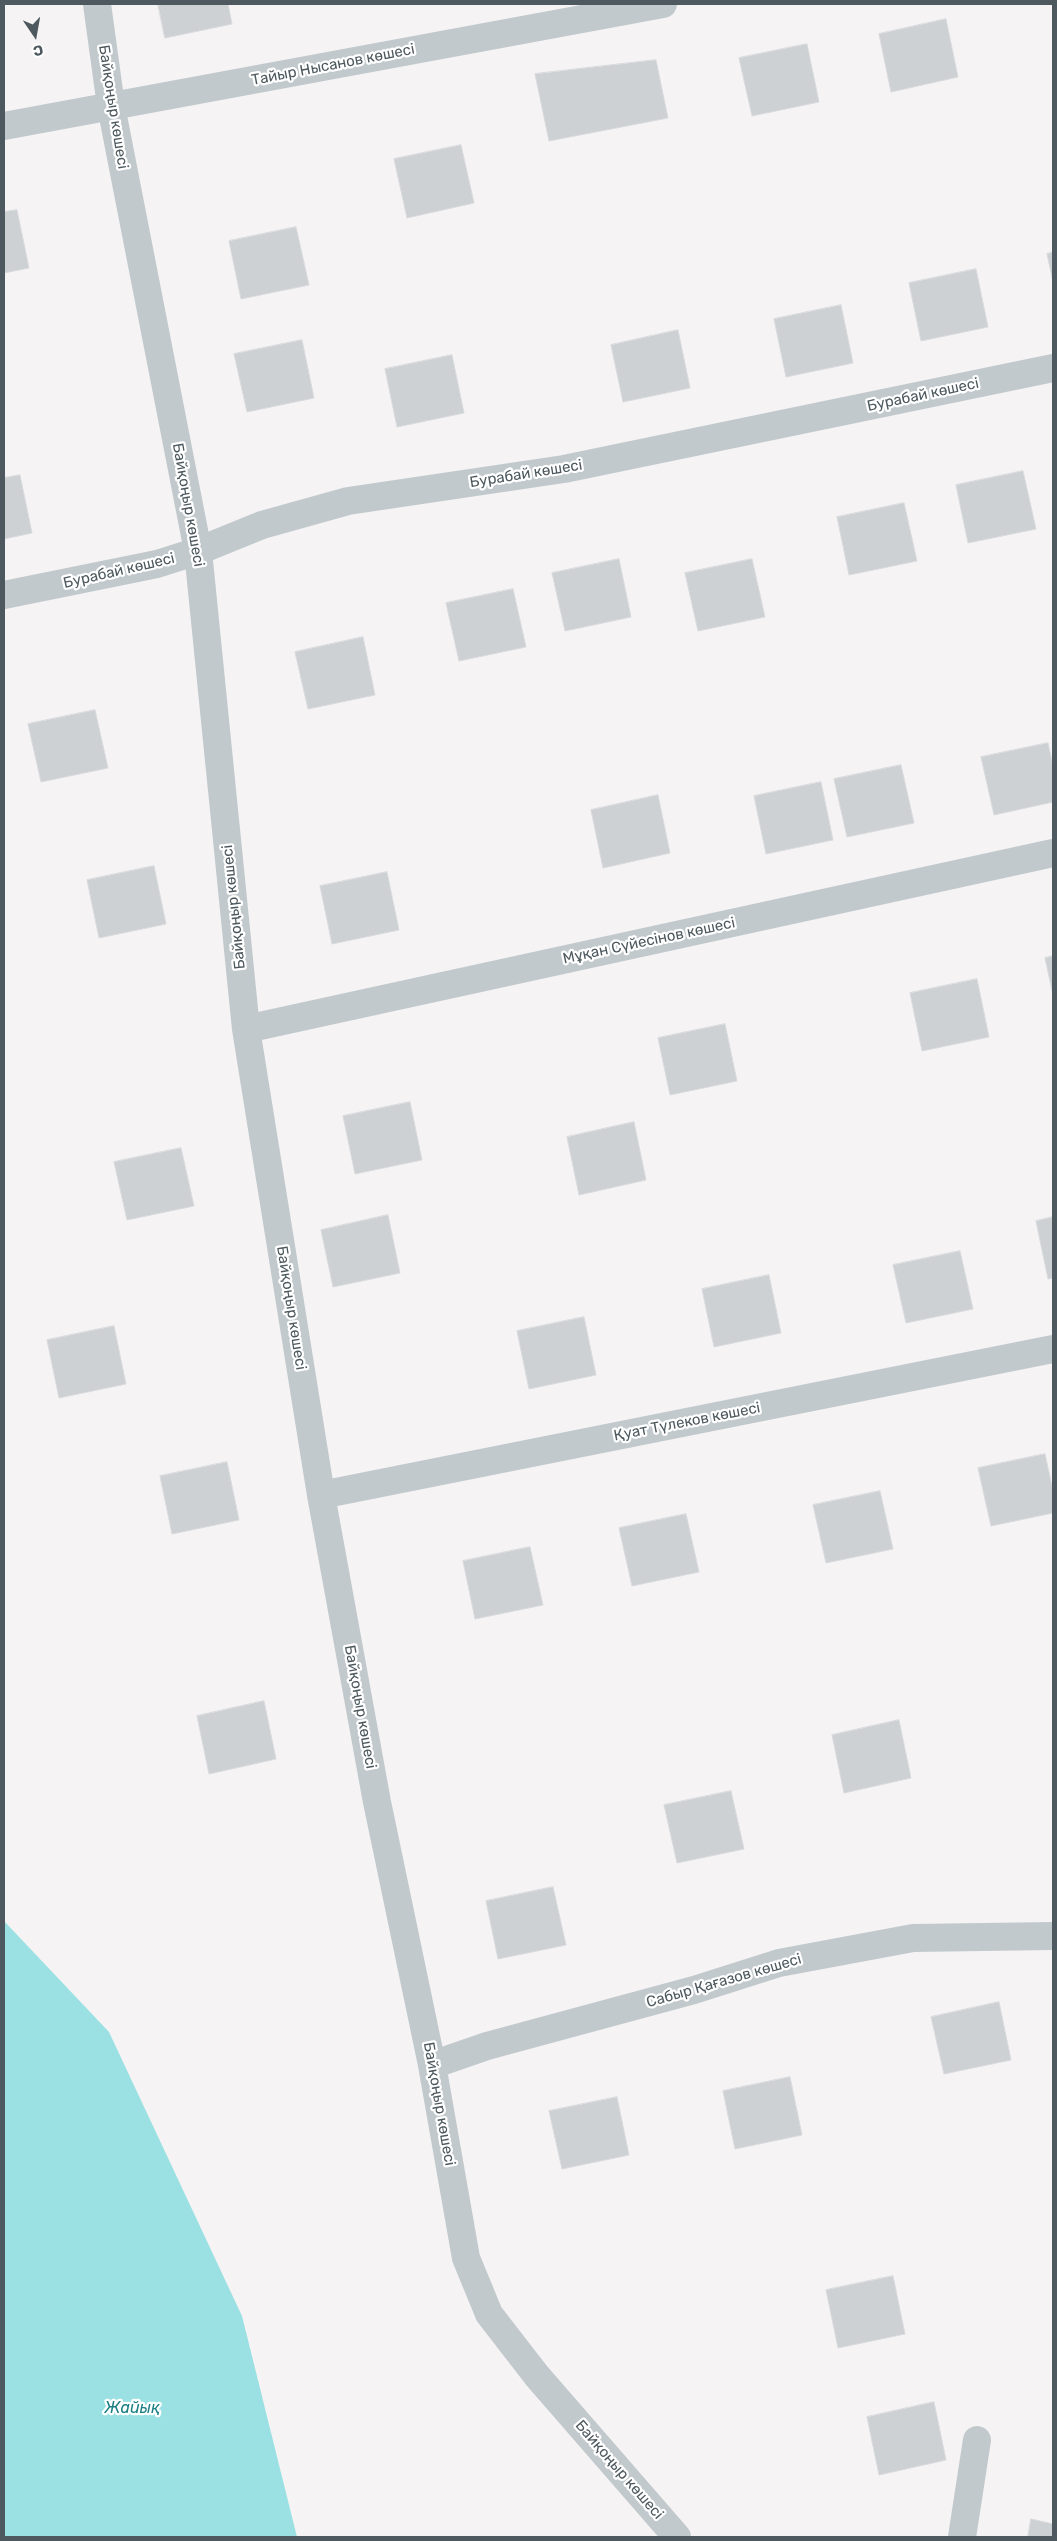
<!DOCTYPE html>
<html>
<head>
<meta charset="utf-8">
<style>
  body { margin:0 }
  #map { position:relative; width:1057px; height:2541px; overflow:hidden; background:#f5f3f3; font-family:Rubik,sans-serif }
  canvas { display:block }
  .frame { position:absolute; inset:0; border:5px solid #4d595e; pointer-events:none }
  .north { position:absolute; left:10px; top:10px; width:50px; height:50px; -webkit-text-stroke:4px #fff; paint-order:stroke; rotate:168deg; font-size:14px; font-weight:700; line-height:20px; text-align:center; color:#4d595e }
  .north::after { content:''; display:block; margin:auto; width:18px; height:22px; background:#4d595e; clip-path:polygon(50% 0,100% 100%,50% 72%,0 100%) }
</style>
</head>
<body>
<div id="map">
<canvas width="1057" height="2541"></canvas>
<div class="frame"></div>
<div class="north">С</div>
</div>
<script>
const ctx = document.querySelector('canvas').getContext('2d');
ctx.lineJoin = 'round';
function fill(path, color) { ctx.fillStyle = color; ctx.fill(path, 'evenodd'); }
function trace(path, color, width, dash) { ctx.strokeStyle = color; ctx.lineWidth = width; ctx.lineCap = dash ? 'butt' : 'round'; ctx.setLineDash(dash || []); ctx.stroke(path); }
function label(font, color, halo, rows, align = 'center') {
  ctx.font = font + ' Rubik,sans-serif'; ctx.lineWidth = 4.5; ctx.setLineDash([]); ctx.textBaseline = 'middle'; ctx.strokeStyle = halo; ctx.fillStyle = color; for (const [text, x, y, turn = 0] of rows) {
    ctx.save(); ctx.translate(x, y); ctx.rotate((+turn || 0) * Math.PI / 180); ctx.textAlign = isNaN(turn) ? turn : align; if (halo) ctx.strokeText(text, 0, 0); ctx.fillText(text, 0, 0); ctx.restore();
  }
}
const water = new Path2D(`
  M4,1921L109,2032L242,2316L297,2537H4Z`);
const building = new Path2D(`
  M158,4H228L232,24L165,38Z
  M946,19L958,77L891,92L879,34Z
  M807,44L819,102L752,116L739,58Z
  M656,60L668,118L549,141L535,74Z
  M461,145L474,203L407,218L394,159Z
  M17,210L29,268L4,273V212Z
  M296,227L309,285L241,299L229,241Z
  M1053,252V282L1047,254Z
  M976,269L988,327L921,341L909,283Z
  M841,305L853,363L786,377L774,319Z
  M678,330L690,388L623,402L611,345Z
  M302,340L314,398L247,412L234,354Z
  M452,355L464,413L397,427L385,369Z
  M1023,471L1036,529L968,543L956,485Z
  M20,475L32,533L4,539V478Z
  M904,503L917,561L849,575L837,517Z
  M619,559L631,617L565,631L552,573Z
  M752,559L765,617L698,631L685,573Z
  M513,589L526,647L459,661L446,603Z
  M363,637L375,695L308,709L295,652Z
  M95,710L108,768L41,782L28,724Z
  M1048,743L1053,766V802L994,815L981,757Z
  M901,765L914,823L847,837L834,779Z
  M821,782L833,840L766,854L754,796Z
  M658,795L670,853L603,868L591,810Z
  M154,866L166,924L99,938L87,880Z
  M387,872L399,930L332,944L320,886Z
  M1053,956V995L1045,958Z
  M977,979L989,1037L922,1051L910,993Z
  M725,1024L737,1081L670,1095L658,1038Z
  M410,1102L422,1160L355,1174L343,1116Z
  M634,1122L646,1180L579,1195L567,1137Z
  M181,1148L194,1206L127,1220L114,1162Z
  M388,1215L400,1273L333,1287L321,1230Z
  M1053,1217V1278L1048,1279L1036,1221Z
  M960,1251L973,1309L906,1323L893,1265Z
  M769,1275L781,1333L714,1347L702,1289Z
  M584,1317L596,1375L529,1389L517,1331Z
  M114,1326L126,1384L59,1398L47,1340Z
  M1045,1454L1053,1491V1513L991,1526L978,1468Z
  M227,1462L239,1520L172,1534L160,1476Z
  M880,1491L893,1549L826,1563L813,1505Z
  M686,1514L699,1572L632,1586L619,1528Z
  M530,1547L543,1605L475,1619L463,1561Z
  M264,1701L276,1759L209,1774L197,1716Z
  M899,1720L911,1778L844,1793L832,1735Z
  M731,1791L744,1849L677,1863L664,1805Z
  M553,1887L566,1945L498,1959L486,1901Z
  M999,2002L1011,2060L944,2074L931,2017Z
  M790,2077L802,2135L735,2149L723,2091Z
  M617,2097L629,2155L562,2169L549,2111Z
  M893,2276L905,2334L838,2348L826,2290Z
  M934,2402L946,2460L879,2475L867,2417Z
  M1031,2519L1053,2524V2537H1028Z`);
const minor = new Path2D(`
  M97,4L111,106L198,551L246,1029L321,1495L377,1802L432,2065L466,2258L489,2314L537,2376L677,2537
  M4,126L663,4
  M4,595L157,564L198,551L262,525L348,501L564,469L1053,368
  M246,1029L1053,853
  M321,1495L1053,1349
  M432,2065L487,2046L694,1990L779,1963L913,1938L1053,1936
  M962,2537L977,2440`);
const streetNames = [
  ["Тайыр Нысанов көшесi",333,65,-11],
  ["Байқоңыр көшесi",113,107,81],
  ["Бурабай көшесi",923,395,-12],
  ["Бурабай көшесi",526,474,-9],
  ["Байқоңыр көшесi",188,505,80],
  ["Бурабай көшесi",119,571,-13],
  ["Байқоңыр көшесi",234,907,-96],
  ["Мұқан Сүйесінов көшесі",649,941,-12],
  ["Байқоңыр көшесi",291,1308,81],
  ["Қуат Түлеков көшесі",687,1422,-11],
  ["Байқоңыр көшесi",360,1707,80],
  ["Сабыр Қағазов көшесі",724,1981,-16],
  ["Байқоңыр көшесi",439,2104,80],
  ["Байқоңыр көшесi",619,2470,49]
];
const waterNames = [
  ["Жайық",132,2408]
];
fill(water, '#9be1e3');
fill(building, '#ced1d4');
trace(building, '#d8dadd', 1);
trace(minor, '#c1c9cd', 28);
label('15px', '#4d595e', '#fff', streetNames);
label('italic 16px', '#1b7f83', '#fff', waterNames);
</script>
</body>
</html>
